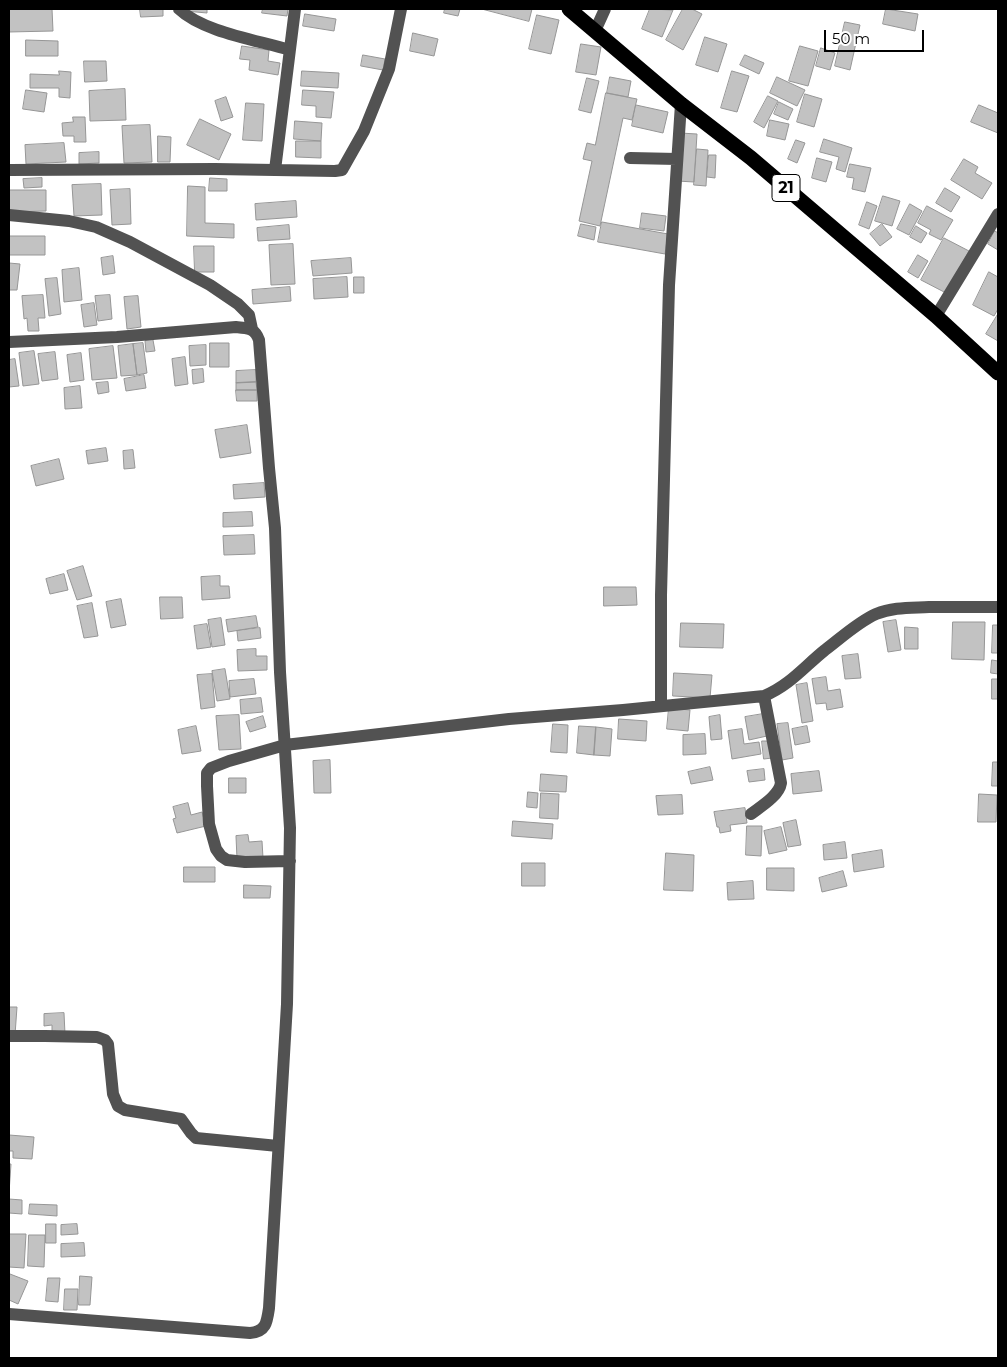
<!DOCTYPE html>
<html>
<head>
<meta charset="utf-8">
<style>
  body { margin:0 }
  #map { position:relative; width:1007px; height:1367px; overflow:hidden; background:#fff; font-family:Montserrat,sans-serif }
  canvas { display:block }
  .frame { position:absolute; inset:0; border:10px solid #000; pointer-events:none }
  .scale { position:absolute; left:824px; top:30px; width:100px; height:22px; box-sizing:border-box; border:2px solid #000; border-top:0; padding-left:6px; font-size:15px; line-height:18px; white-space:nowrap; color:#000; -webkit-text-stroke:4px #fff; paint-order:stroke }
</style>
</head>
<body>
<div id="map">
<canvas width="1007" height="1367"></canvas>
<div class="frame"></div>
<div class="scale">50 m</div>
</div>
<script>
const ctx = document.querySelector('canvas').getContext('2d');
ctx.lineJoin = 'round';
function fill(path, color) { ctx.fillStyle = color; ctx.fill(path, 'evenodd'); }
function trace(path, color, width, dash) { ctx.strokeStyle = color; ctx.lineWidth = width; ctx.lineCap = dash ? 'butt' : 'round'; ctx.setLineDash(dash || []); ctx.stroke(path); }
function label(font, color, halo, rows, align = 'center') {
  ctx.font = font + ' Montserrat,sans-serif'; ctx.lineWidth = 4; ctx.setLineDash([]); ctx.textBaseline = 'middle'; ctx.strokeStyle = halo; ctx.fillStyle = color; for (const [text, x, y, turn = 0] of rows) {
    ctx.save(); ctx.translate(x, y); ctx.rotate((+turn || 0) * Math.PI / 180); ctx.textAlign = isNaN(turn) ? turn : align; if (halo) ctx.strokeText(text, 0, 0); ctx.fillText(text, 0, 0); ctx.restore();
  }
}
const building = new Path2D(`
  M9,9H52L53,31L9,32Z
  M140,9H163V16L141,17Z
  M185,9H207V13L185,11Z
  M263,9H288L287,16L262,13Z
  M445,9H460L458,16L444,13Z
  M482,9H532L529,21Z
  M650,9L673,10L662,37L642,29Z
  M683,9H692L702,14L683,50L666,40Z
  M886,9L918,14L915,31L883,24Z
  M305,14L336,19L334,31L303,26Z
  M537,15L559,20L551,54L529,49Z
  M845,22L860,25L850,70L835,66Z
  M413,33L438,39L434,56L410,51Z
  M705,37L727,44L718,72L696,65Z
  M26,40L58,41V56H26Z
  M581,44L601,47L596,75L576,72Z
  M242,46L269,50L268,61L280,63L278,75L249,70L250,60L240,59Z
  M800,46L818,51L808,86L789,81Z
  M821,48L835,53L830,70L816,66Z
  M363,55L385,59L383,70L361,66Z
  M745,55L764,63L759,74L740,65Z
  M84,61H106L107,81L85,82Z
  M59,71L71,72L70,98L59,97V88H30V74L59,75Z
  M302,71L339,73L338,88L301,86Z
  M732,71L749,76L737,112L721,108Z
  M610,77L631,81L628,97L607,93Z
  M777,77L805,90L797,106L770,93Z
  M587,78L599,81L591,113L579,110Z
  M125,89L126,120L90,121L89,91Z
  M26,90L47,93L44,112L23,109Z
  M303,90L334,92L331,118L316,117V106L302,105Z
  M606,93L637,99L632,120L623,118L600,226L579,221L592,161L583,159L587,143L595,145Z
  M805,94L822,99L814,127L797,122Z
  M768,96L778,101L764,128L754,122Z
  M226,97L233,117L221,121L215,101Z
  M779,102L793,109L788,120L774,114Z
  M246,103L264,104L262,141L243,140Z
  M636,105L668,112L663,133L632,126Z
  M979,105L998,113V133L971,122Z
  M73,117H85L86,142H74V136H63L62,123L73,122Z
  M200,119L231,134L219,160L187,145Z
  M770,120L789,124L785,140L767,136Z
  M295,121L322,123L321,141L294,139Z
  M150,125L152,162L124,163L122,126Z
  M680,133L697,134L694,182L677,181Z
  M158,136L171,137L170,162H158Z
  M824,139L852,148L845,172L836,169L839,157L820,152Z
  M796,140L805,143L797,163L788,159Z
  M296,141H321V158L296,157Z
  M64,143L66,162L26,164L25,145Z
  M697,149L708,150L706,186L694,185Z
  M99,152V163L79,164V153Z
  M709,155H716L715,178L707,177Z
  M817,158L832,162L826,182L812,178Z
  M964,159L978,167L975,173L992,183L982,199L951,180Z
  M850,164L871,168L865,192L852,189L854,178L847,177Z
  M42,178V187L24,188L23,179Z
  M210,178L227,179V191H209Z
  M101,184L102,215L74,216L72,185Z
  M188,186L205,187V223L234,224V238L187,236Z
  M945,188L960,197L951,212L936,203Z
  M130,189L131,224L112,225L110,190Z
  M9,190H46V211L9,212Z
  M883,196L900,201L892,226L875,221Z
  M296,201L297,217L256,220L255,204Z
  M867,202L877,206L869,229L859,225Z
  M910,204L922,211L909,235L897,229Z
  M927,206L953,220L941,240L929,234L931,230L918,223Z
  M642,213L666,216L664,231L640,228Z
  M602,222L668,234L665,254L598,242Z
  M581,224L596,227L594,240L578,236Z
  M882,224L892,237L880,246L870,234Z
  M289,225L290,239L258,241L257,228Z
  M916,226L927,233L921,243L910,237Z
  M995,231L998,233V250L988,244Z
  M9,236H45V255H9Z
  M944,238L969,251L946,293L921,280Z
  M293,244L295,284L271,285L269,245Z
  M194,246H214V272H195Z
  M918,255L928,261L918,278L908,272Z
  M113,256L115,273L103,275L101,258Z
  M351,258L352,273L313,276L311,261Z
  M9,263L20,264L17,290H9Z
  M79,268L82,300L64,302L62,270Z
  M989,272L998,277V309L994,316L973,305Z
  M347,277L348,297L314,299L313,279Z
  M354,277H364V293H354Z
  M57,278L61,314L49,316L45,279Z
  M290,287L291,301L253,304L252,290Z
  M43,295L45,318H38L39,331H28L27,318L24,319L22,296Z
  M110,295L112,319L98,321L95,296Z
  M138,296L141,327L127,329L124,297Z
  M94,303L97,325L84,327L81,305Z
  M998,314V341L986,334Z
  M153,340L155,351L146,352L145,341Z
  M143,343L147,373L137,375L133,344Z
  M210,343H229V367H210Z
  M133,344L137,375L121,376L118,346Z
  M206,345V365L190,366L189,346Z
  M113,346L117,378L92,380L89,349Z
  M34,351L39,384L23,386L19,353Z
  M55,352L58,379L42,381L38,354Z
  M81,353L84,380L70,382L67,355Z
  M185,357L188,384L175,386L172,359Z
  M15,359L19,386L9,387V360Z
  M203,369L204,382L193,384L192,370Z
  M256,370V382L236,383V371Z
  M144,375L146,388L126,391L124,379Z
  M108,382L109,392L98,394L96,383Z
  M256,382L257,390H236V383Z
  M80,386L82,408L65,409L64,388Z
  M236,390H257V401H237Z
  M247,425L251,453L220,458L215,430Z
  M106,448L108,461L88,464L86,451Z
  M133,450L135,468L124,469L123,451Z
  M59,459L64,479L36,486L31,466Z
  M264,483L265,497L234,499L233,485Z
  M252,512L253,526L223,527V513Z
  M254,535L255,554L224,555L223,536Z
  M83,566L92,596L77,600L67,571Z
  M64,574L68,590L50,594L46,579Z
  M220,576V586H229L230,598L202,600L201,577Z
  M604,587H636L637,605L604,606Z
  M160,597H182L183,618L161,619Z
  M121,599L126,625L111,628L106,602Z
  M92,603L98,636L84,638L77,606Z
  M256,616L258,627L228,632L226,620Z
  M221,618L225,645L212,647L208,620Z
  M896,620L901,650L888,652L883,622Z
  M953,622H985L984,660L952,659Z
  M681,623L724,624L723,648L680,647Z
  M207,624L211,647L197,649L194,626Z
  M993,625H998V653H992Z
  M905,627L918,628V649H905Z
  M260,628L261,638L238,641L237,631Z
  M256,649V656H267V670L238,671L237,650Z
  M858,654L861,678L845,679L842,656Z
  M992,660L998,661V674L991,673Z
  M225,669L230,699L217,701L212,671Z
  M674,673L712,675L710,698L673,696Z
  M212,674L215,707L201,709L197,675Z
  M826,677L828,691L840,689L843,707L827,710L826,703L816,704L812,679Z
  M254,679L256,694L230,697L229,681Z
  M992,679H998V699H992Z
  M807,683L813,721L802,723L796,685Z
  M261,698L263,712L241,714L240,700Z
  M669,708L690,710L688,731L667,729Z
  M763,714L767,736L749,740L745,717Z
  M239,715L241,749L219,750L216,716Z
  M720,715L722,739L711,740L709,717Z
  M263,716L266,727L250,732L246,722Z
  M619,719L647,721L646,741L618,739Z
  M788,723L793,758L782,760L777,724Z
  M553,724L568,725L567,753L551,752Z
  M196,726L201,751L182,754L178,730Z
  M579,726L596,727L594,755L577,753Z
  M807,726L810,742L795,745L792,729Z
  M596,727L612,729L610,756L594,755Z
  M742,729L744,744L759,742L761,754L732,759L728,731Z
  M705,734L706,754L683,755V735Z
  M762,741H769L772,758L764,759Z
  M330,760L331,793H314L313,761Z
  M993,762H998V786H992Z
  M710,767L713,780L691,784L688,772Z
  M764,769L765,780L749,782L747,771Z
  M819,771L822,791L793,794L791,774Z
  M541,774L567,776L566,792L540,791Z
  M229,778H246V793H229Z
  M528,792L538,793L537,808L527,807Z
  M541,793L559,794L558,819L540,818Z
  M979,794L997,795L996,822H978Z
  M682,795L683,814L658,815L656,796Z
  M188,803L191,815L202,812L206,826L177,833L173,819L176,818L173,807Z
  M745,808L747,823L730,825L731,831L720,833L719,827H717L714,812Z
  M796,820L801,845L788,847L783,823Z
  M513,821L553,824L552,839L512,836Z
  M747,826H762L761,856L746,855Z
  M781,827L787,850L769,854L764,831Z
  M248,835L249,842L262,841L263,858L237,859L236,836Z
  M845,842L847,858L824,860L823,845Z
  M882,850L884,867L854,872L852,855Z
  M666,853L694,855L693,891L664,890Z
  M522,863H545V886H522Z
  M184,867H215V882H184Z
  M767,868H794V891L767,890Z
  M843,871L847,886L822,892L819,878Z
  M753,881L754,899L728,900L727,883Z
  M244,885L271,886L270,898H244Z
  M9,1007H17L15,1035L9,1034Z
  M64,1013L65,1034L52,1035V1025L44,1026V1014Z
  M9,1135L34,1137L32,1159L13,1158V1151H9Z
  M9,1164H11L9,1193Z
  M9,1199L22,1200V1214L9,1213Z
  M30,1204L57,1205V1216L29,1214Z
  M46,1224H56V1243H46Z
  M77,1224L78,1234L61,1235V1225Z
  M9,1234H26L24,1268L9,1267Z
  M29,1235H45L44,1267L28,1266Z
  M84,1243L85,1256L61,1257V1244Z
  M10,1274L28,1281L18,1304L9,1300Z
  M80,1276L92,1277L90,1305H79Z
  M48,1278H60L58,1302L46,1301Z
  M65,1289H78L77,1310H64Z`);
const minor = new Path2D(`
  M179,9C203,32 257,40 290,50
  M595,31L605,9
  M630,158L677,159
  M9,170L215,169L335,171L342,170L364,131L389,69L401,9
  M275,170L295,9
  M9,215L69,221L96,227L130,242L210,285L238,304L249,315L252,329
  M936,316L998,214
  M9,342L117,337L236,327C247,328 255,328 259,340L269,468L275,528L280,672L290,828L287,1004L269,1308C267,1322 266,1332 250,1333L9,1314
  M661,706V595L669,285L681,104
  M751,814C760,807 779,796 781,783L764,696
  M290,861L245,862L227,860L221,856L216,849L209,824L207,786V773L211,768L229,761L285,745L509,719L623,710L764,696C789,686 805,666 825,650C841,638 858,622 876,614C893,607 911,608 929,607C952,607 975,607 998,607
  M9,1036H45L97,1037L105,1040L108,1044L113,1094L118,1106L125,1110L181,1119L191,1133L196,1138L278,1146`);
const highway = new Path2D(`
  M569,9L681,104L751,158L936,316L998,373`);
const shields = [
  [786,188,28]
];
const shieldNames = [
  ["21",786,188]
];
fill(building, '#c2c2c2');
trace(building, '#969696', 1);
trace(minor, '#525252', 12);
trace(highway, '#000', 15);
for (const [x, y, w] of shields) { const box = new Path2D(); box.roundRect(x - w / 2, y - 13.5, w, 27, 4); ctx.fillStyle = '#fff'; ctx.fill(box); trace(box, '#000', 1); }
label('bold 16px', '#000', null, shieldNames);
</script>
</body>
</html>
